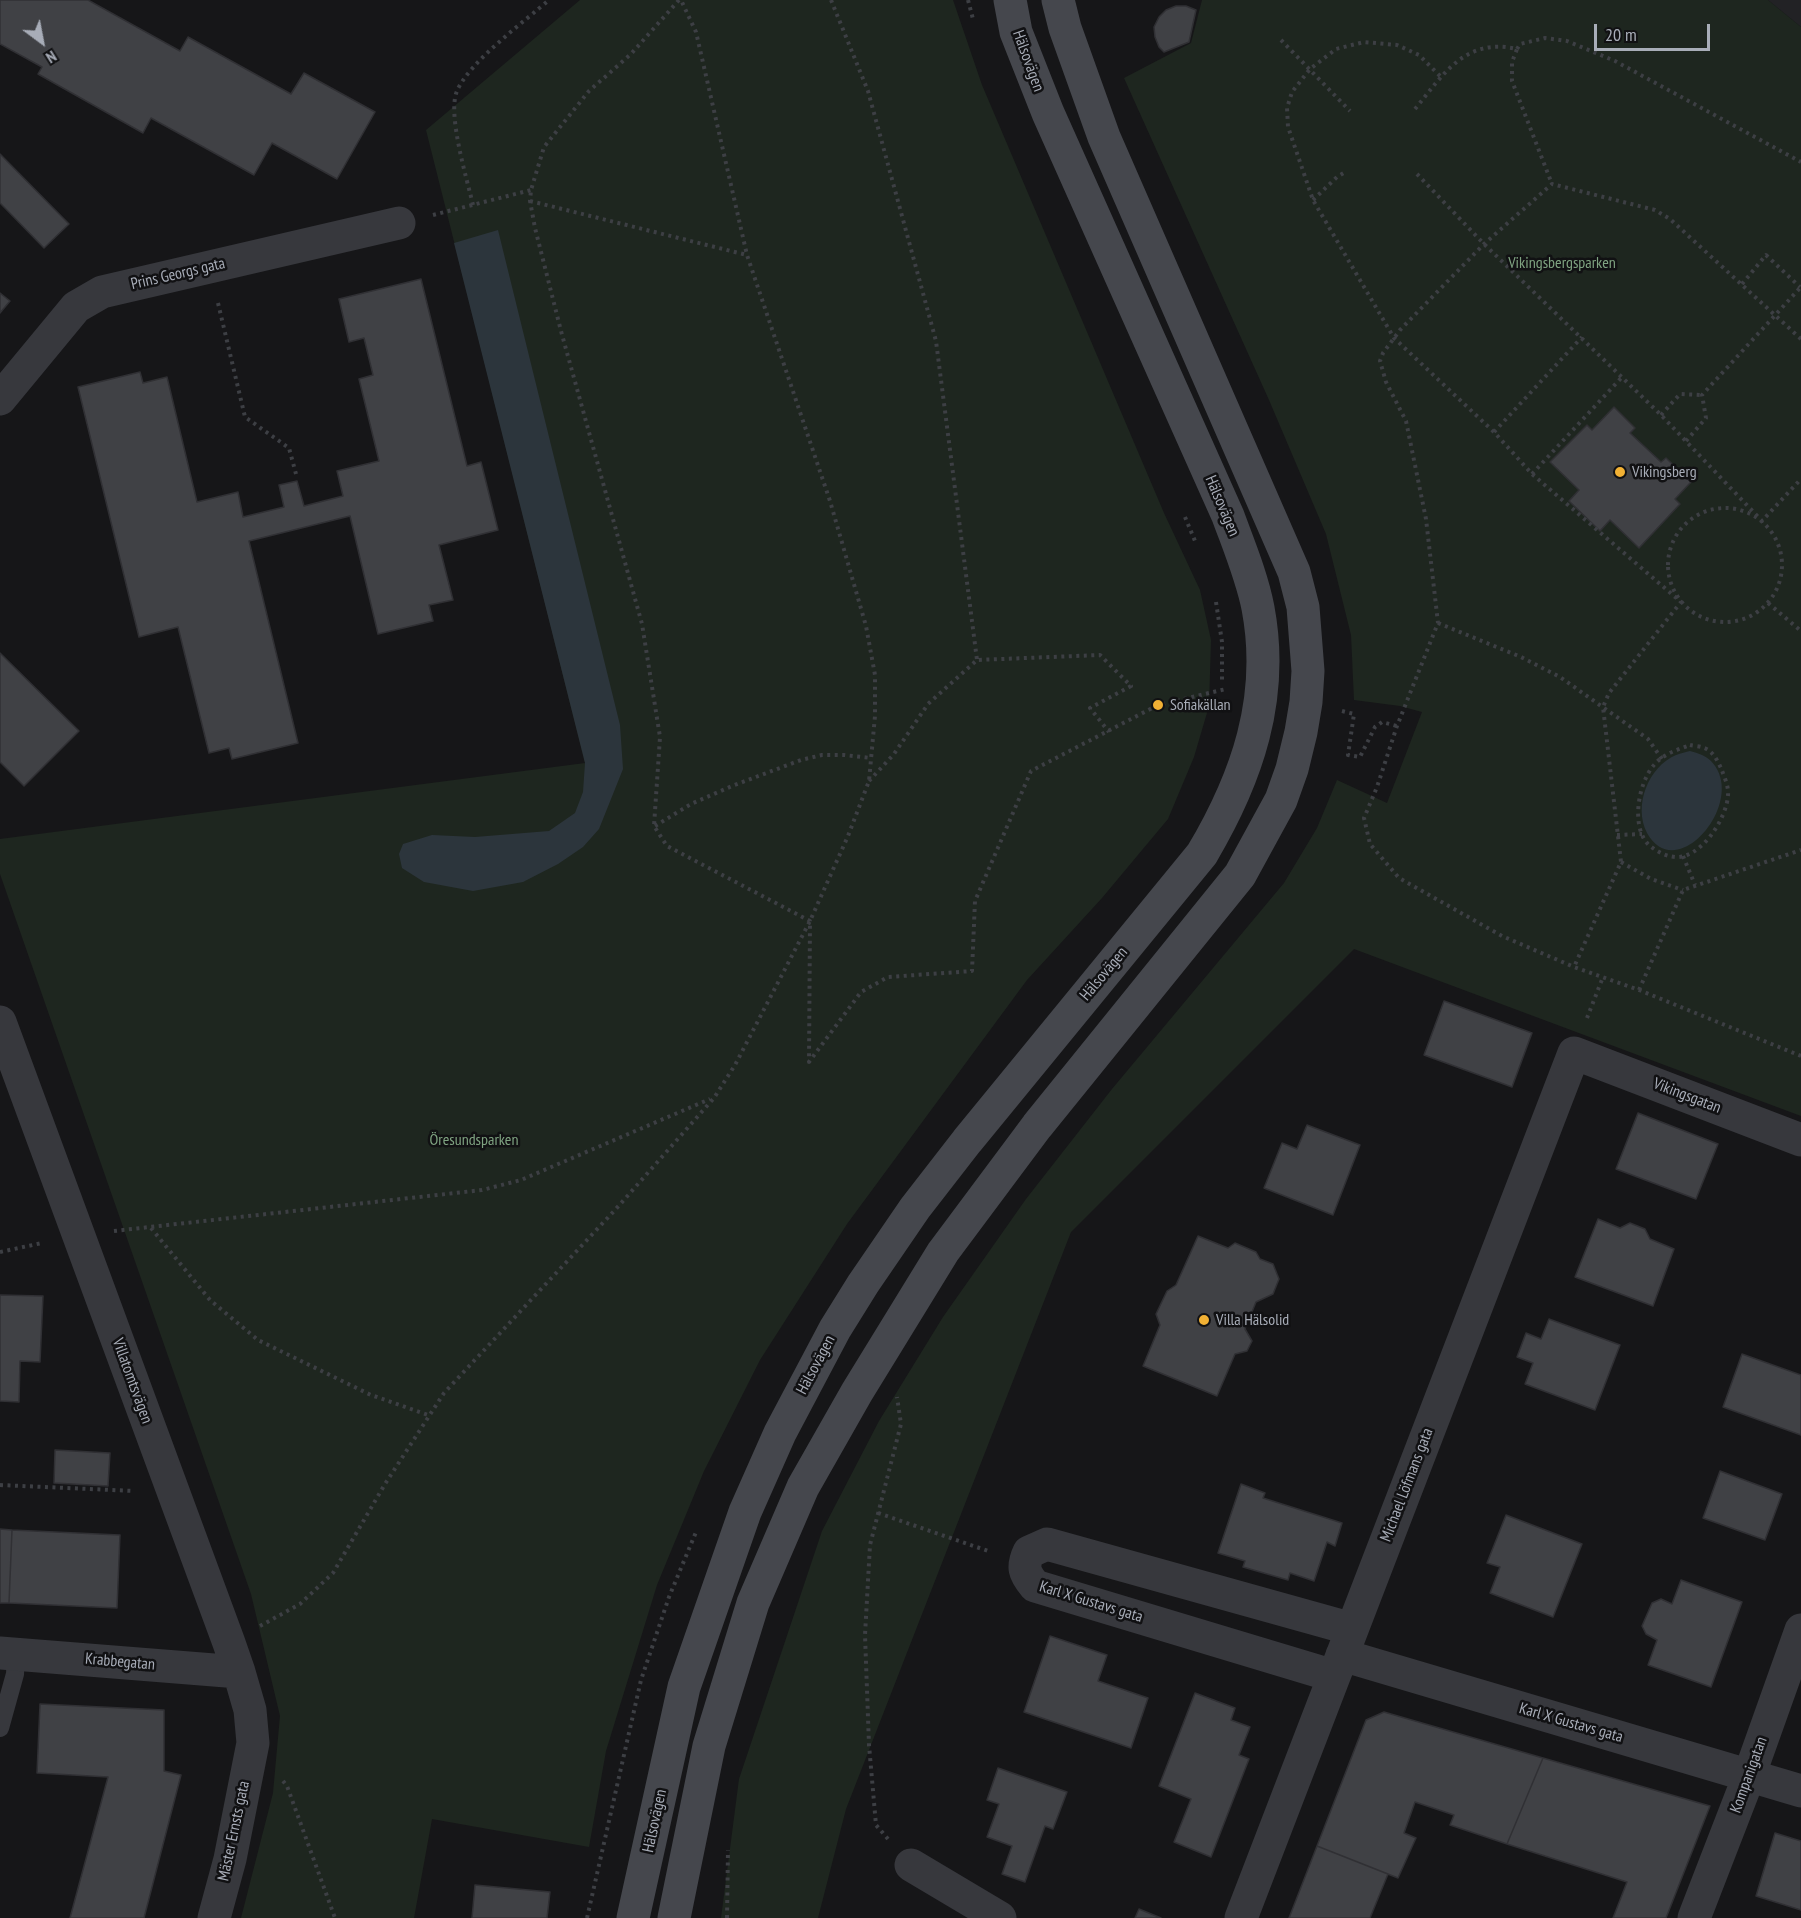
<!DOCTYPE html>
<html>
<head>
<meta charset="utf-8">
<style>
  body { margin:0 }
  #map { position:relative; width:1801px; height:1918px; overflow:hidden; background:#161618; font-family:"PT Sans Narrow",sans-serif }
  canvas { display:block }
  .north { position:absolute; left:12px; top:12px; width:60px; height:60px; -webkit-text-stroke:4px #111113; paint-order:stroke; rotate:148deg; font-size:16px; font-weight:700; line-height:24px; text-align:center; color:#a8adb8 }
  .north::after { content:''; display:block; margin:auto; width:21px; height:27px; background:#a8adb8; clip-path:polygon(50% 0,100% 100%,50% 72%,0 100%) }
  .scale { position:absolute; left:1594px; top:24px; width:116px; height:27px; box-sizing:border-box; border:3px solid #a8adb8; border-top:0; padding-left:8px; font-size:18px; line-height:21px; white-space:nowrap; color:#a8adb8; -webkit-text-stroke:4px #111113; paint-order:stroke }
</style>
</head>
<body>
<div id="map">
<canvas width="1801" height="1918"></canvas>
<div class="north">N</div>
<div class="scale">20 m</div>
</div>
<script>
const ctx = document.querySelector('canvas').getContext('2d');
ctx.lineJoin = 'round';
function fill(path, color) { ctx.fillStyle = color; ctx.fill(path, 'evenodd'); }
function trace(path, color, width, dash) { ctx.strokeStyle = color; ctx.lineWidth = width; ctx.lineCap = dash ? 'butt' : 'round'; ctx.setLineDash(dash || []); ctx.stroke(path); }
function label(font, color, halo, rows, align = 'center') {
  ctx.font = font + ' "PT Sans Narrow",sans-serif'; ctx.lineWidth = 5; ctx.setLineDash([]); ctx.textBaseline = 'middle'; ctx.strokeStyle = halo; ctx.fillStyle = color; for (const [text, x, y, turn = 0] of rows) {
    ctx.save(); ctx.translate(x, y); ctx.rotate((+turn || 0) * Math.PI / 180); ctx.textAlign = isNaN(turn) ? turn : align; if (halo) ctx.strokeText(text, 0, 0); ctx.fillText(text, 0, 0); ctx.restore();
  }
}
const built = new Path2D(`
  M1768,0H1801V27Z`);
const green = new Path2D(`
  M580,0H953L982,85L1164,513L1200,590L1211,640L1209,706L1194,757L1168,819L1102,898L1027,980L847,1224L760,1360L704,1471L657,1585L606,1751L589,1847L432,1819L414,1918H241L273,1793L280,1716L251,1594L0,874V839L585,763L426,130Z
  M1202,0H1768L1801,27V1116L1354,949L1071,1232L846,1809L818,1918H721L739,1779L822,1531L879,1421L943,1317L1026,1199L1112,1089L1284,883L1317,828L1337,780L1387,803L1422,712L1400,706L1354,700L1351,635L1326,534L1269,400L1124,78L1191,43Z`);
const water = new Path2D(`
  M498,230L620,725L623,769L599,829L583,847L558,864L523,882L473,891L424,882L402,868L399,854L403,844L432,835L475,837L549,831L575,813L583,792L585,763L454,243Z
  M1690,751C1697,753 1705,755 1711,761C1749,800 1677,887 1647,833C1633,806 1648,767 1676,755C1681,753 1686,752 1690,751Z`);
const building = new Path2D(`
  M0,0H88L180,51L188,37L291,94L304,73L375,112L337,179L272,143L254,175L151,118L143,133L38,74L42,67L0,44Z
  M1176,6H1186L1196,10L1189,42L1164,52L1159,47L1155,37L1154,27L1159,17L1166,10Z
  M0,154L69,224L44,248L0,203Z
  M421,279L467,466L481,462L498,530L439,545L453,600L429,605L433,621L378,634L350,516L249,541L298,743L232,759L229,748L209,753L178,627L139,637L78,387L140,372L143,383L167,377L197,502L238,492L243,517L284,507L279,485L297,481L304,506L343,496L337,471L379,461L359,379L373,375L364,338L349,342L339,299Z
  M0,293L10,301L0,313Z
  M1614,407L1635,428L1630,433L1661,462L1666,458L1691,482L1675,499L1680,504L1639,548L1610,520L1600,531L1569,501L1579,490L1550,462L1587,425L1592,430Z
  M0,653L79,731L24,786L0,762Z
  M1444,1001L1532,1033L1512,1087L1424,1055Z
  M1638,1113L1718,1144L1696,1199L1616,1169Z
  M1307,1125L1360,1145L1333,1215L1264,1188L1282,1143L1297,1149Z
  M1598,1219L1620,1228L1630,1223L1645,1229L1650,1239L1674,1249L1653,1306L1575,1277Z
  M1198,1236L1228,1248L1235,1243L1256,1252L1260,1259L1273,1264L1279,1279L1273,1294L1256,1302L1245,1329L1252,1341L1247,1351L1235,1354L1217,1396L1143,1366L1160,1325L1156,1314L1167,1291L1176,1285Z
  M0,1295L43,1296L40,1362L20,1361L19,1402L0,1401Z
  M1549,1319L1620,1345L1595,1410L1525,1384L1533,1363L1517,1357L1526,1333L1541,1339Z
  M1742,1354L1801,1375V1435L1723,1407Z
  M55,1450L110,1453L108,1486L54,1483Z
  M1720,1471L1782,1494L1765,1540L1703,1518Z
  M1241,1484L1265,1493L1263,1498L1342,1523L1335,1546L1327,1542L1314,1581L1290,1573L1288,1580L1243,1567L1245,1561L1218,1553Z
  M1506,1515L1582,1544L1553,1617L1490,1593L1500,1567L1487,1563Z
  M0,1529L12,1530L9,1603H0Z
  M12,1530L120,1535L117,1608L9,1603Z
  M1681,1580L1742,1602L1711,1687L1648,1665L1657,1640L1646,1634L1642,1626L1652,1603L1661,1599L1672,1604Z
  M1050,1636L1107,1655L1098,1681L1148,1698L1131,1748L1024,1712Z
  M1195,1693L1235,1708L1231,1720L1250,1727L1239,1755L1249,1759L1211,1857L1174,1842L1191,1799L1159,1786Z
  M40,1704L164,1710V1771L181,1775L144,1918H70L108,1777L37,1773Z
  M1384,1712L1543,1758L1507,1844L1450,1825L1454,1815L1415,1802L1404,1833L1416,1838L1398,1878L1317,1846L1366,1720Z
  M1543,1758L1710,1806L1666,1918H1613L1627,1882L1507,1844Z
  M998,1768L1067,1792L1053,1829L1045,1826L1025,1882L1002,1874L1012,1846L987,1837L999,1804L987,1800Z
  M1775,1833L1801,1841V1910L1756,1896Z
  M1317,1846L1388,1874L1370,1918H1289Z
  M475,1885L550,1892L547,1918H472Z
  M1139,1909L1161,1918H1135Z`);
const path = new Path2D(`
  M679,0L631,54L589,91L544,147L531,190L530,201L535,228L561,331L642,624L660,737L654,826L667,846L810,921L809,1062L861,992L888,977L972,971L975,901L1031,771L1158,705L1226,689
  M831,0L868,91L936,341L977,660
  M968,0L973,19
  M1281,40L1350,111
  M1517,49L1520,44L1545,38L1567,41L1615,61L1801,162
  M1440,76L1419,55L1397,45L1364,42L1336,49L1310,69L1292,92L1287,108L1288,127L1313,200L1394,338L1494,432L1532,474L1681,602L1609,693L1603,707L1621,862L1574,967
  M1415,109C1443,75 1465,37 1517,49L1512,62V81L1552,184
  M1417,174L1484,244L1661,415L1762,521L1801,479
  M1313,200L1337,177L1347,171
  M530,201L747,255
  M473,205C467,179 447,114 457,91C469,62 525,21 549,0
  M433,215L531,190
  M1742,284L1766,255L1800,287
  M218,303L245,417L289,448L296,474
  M1801,339L1670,219L1655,210L1552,184L1484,244L1400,330L1383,353L1380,361L1386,382L1406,421L1426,519L1438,623L1397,726L1377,787L1364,818L1370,844L1399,878L1502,936L1574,967L1639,990L1801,1056
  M1661,415L1680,394L1702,395
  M1494,432L1582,337
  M1686,441L1706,418L1702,395L1800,288
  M1532,474L1622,377
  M1668 565a57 57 0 1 1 114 0a57 57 0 1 1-114 0Z
  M1185,517L1195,541
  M1216,602L1222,642V681
  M1768,603L1801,631
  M1438,623L1521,657L1560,677L1648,739L1662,759
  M1342,711L1354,714L1348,755L1360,757L1375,727L1382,722L1397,726
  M1690,745C1694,746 1700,746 1704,748C1713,751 1717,760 1721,768C1724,776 1729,787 1728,795C1727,818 1701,859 1675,857C1665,856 1658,852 1650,846C1630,829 1638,783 1654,765C1663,754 1677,750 1690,745Z
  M869,781L894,754L928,704L977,660L1100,655L1131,686L1090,708L1109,732
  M655,826L691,804L732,786L801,760L822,755H844L871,758
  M1617,835L1642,834
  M1683,856L1695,885
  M1621,862L1651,879L1683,890
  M1639,990L1683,890L1801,850
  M1587,1018L1603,977
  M151,1228L210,1300L258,1340L371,1395L428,1415
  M114,1231L482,1190L521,1180L710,1099
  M0,1252L42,1243
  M0,1485L134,1491
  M878,1513L991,1552
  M260,1626L300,1604L333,1573L385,1484L444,1393L615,1210L714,1098L735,1065L810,921L848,836L869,781L875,716V675L866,626L830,501L747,255L696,32L681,0
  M283,1781L287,1786L335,1918
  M888,1839L876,1825L869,1745L865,1635L870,1545L901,1424L897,1397
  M587,1918L641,1680L669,1597L696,1532
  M727,1918L728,1850`);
const lane = new Path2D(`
  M0,1728L15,1674L16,1654`);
const street = new Path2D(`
  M0,399L76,307L102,292L399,223
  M0,1022L229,1643L239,1672L250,1710L253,1743L230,1859L214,1918
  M0,1653L239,1672
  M1342,1655L1801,1791
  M1334,1676L1035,1586C1024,1573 1022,1567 1029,1552L1047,1544L1352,1629
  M911,1865L1000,1918
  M1241,1918L1574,1053L1801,1140
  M1694,1918L1749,1776L1801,1630`);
const secondary = new Path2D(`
  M633,1918L684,1687L745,1512L780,1433L835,1329L863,1284L915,1208L967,1141L1202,854C1247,778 1275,698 1258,608C1252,577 1239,546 1228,516L1048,113L1016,32L1010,0
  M674,1918L709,1746L753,1603L803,1487L857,1392L943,1252L1037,1126L1240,875L1281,800L1292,769L1301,732L1306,702L1308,671L1303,607L1294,572L1104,137L1065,28L1058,0`);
const markers = [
  [1620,472,6,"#f2b134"],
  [1158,705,6,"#f2b134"],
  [1204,1320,6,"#f2b134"]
];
const streetNames = [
  ["Hälsovägen",1028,61,70],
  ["Prins Georgs gata",178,274,-13],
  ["Hälsovägen",1222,506,67],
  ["Hälsovägen",1104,974,-50],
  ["Vikingsgatan",1687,1096,21],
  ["Hälsovägen",816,1365,-62],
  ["Villatomtsvägen",132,1381,70],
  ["Michael Löfmans gata",1407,1485,-69],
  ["Karl X Gustavs gata",1091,1602,17],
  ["Krabbegatan",120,1662,5],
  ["Karl X Gustavs gata",1571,1723,16],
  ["Kompanigatan",1749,1775,-70],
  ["Hälsovägen",655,1821,-78],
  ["Mäster Ernsts gata",234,1831,-78]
];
const parkNames = [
  ["Vikingsbergsparken",1562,263],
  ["Öresundsparken",474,1140]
];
const poiNames = [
  ["Vikingsberg",1632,472],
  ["Sofiakällan",1170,705],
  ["Villa Hälsolid",1216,1320]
];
fill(built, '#222225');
fill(green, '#1e261f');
fill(water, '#2c353c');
fill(building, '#404145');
trace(building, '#303034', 1.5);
trace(path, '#3d3f44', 4, [3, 4.5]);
trace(lane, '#37383d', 18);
trace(street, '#37383d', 33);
trace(secondary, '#45474d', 33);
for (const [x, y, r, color] of markers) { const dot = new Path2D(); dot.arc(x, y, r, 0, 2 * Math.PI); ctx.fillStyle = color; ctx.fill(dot); trace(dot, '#111113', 2); }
label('16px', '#a8adb8', '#111113', streetNames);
label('16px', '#7fa381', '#111113', parkNames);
label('16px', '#a8adb8', '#111113', poiNames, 'left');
</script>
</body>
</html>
